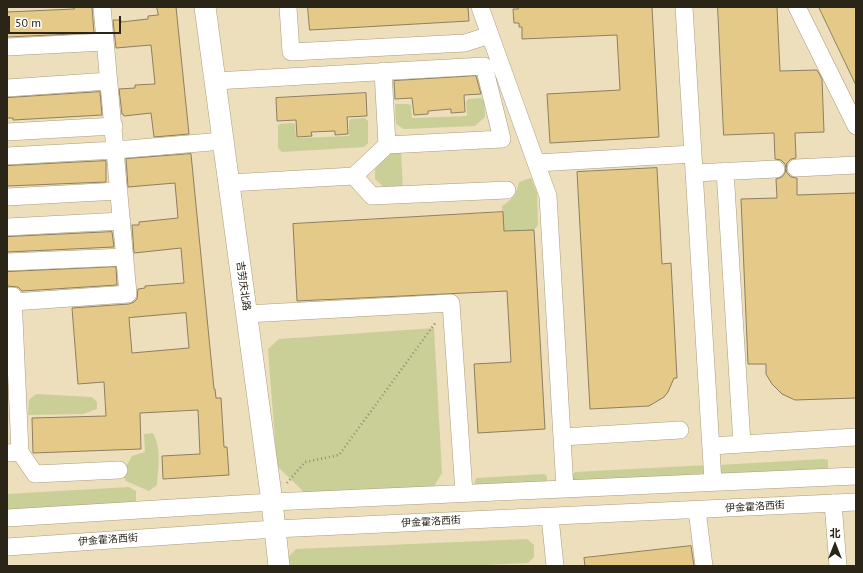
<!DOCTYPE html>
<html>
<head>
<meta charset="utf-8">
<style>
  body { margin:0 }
  #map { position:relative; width:863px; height:573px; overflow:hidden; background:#eddebc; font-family:"PT Sans","Noto Sans SC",sans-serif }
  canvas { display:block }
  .frame { position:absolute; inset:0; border:8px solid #2b2518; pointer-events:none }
  .north { position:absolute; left:815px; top:525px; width:40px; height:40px; -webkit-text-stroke:3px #fff; paint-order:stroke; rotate:0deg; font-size:11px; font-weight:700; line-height:16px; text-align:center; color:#2b2518 }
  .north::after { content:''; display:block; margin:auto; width:14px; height:18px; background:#2b2518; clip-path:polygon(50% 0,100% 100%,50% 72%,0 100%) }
  .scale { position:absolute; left:8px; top:16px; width:113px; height:18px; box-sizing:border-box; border:2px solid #2b2518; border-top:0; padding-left:5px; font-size:12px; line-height:14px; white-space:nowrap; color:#2b2518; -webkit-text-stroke:3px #fff; paint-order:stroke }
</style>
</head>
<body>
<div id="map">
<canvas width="863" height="573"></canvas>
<div class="frame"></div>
<div class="north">北</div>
<div class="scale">50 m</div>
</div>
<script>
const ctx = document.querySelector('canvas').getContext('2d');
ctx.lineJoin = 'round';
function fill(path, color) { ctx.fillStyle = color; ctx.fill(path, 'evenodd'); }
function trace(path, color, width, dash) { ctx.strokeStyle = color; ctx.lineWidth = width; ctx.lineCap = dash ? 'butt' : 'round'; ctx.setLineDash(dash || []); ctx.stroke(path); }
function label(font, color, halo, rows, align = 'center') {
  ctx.font = font + ' "PT Sans","Noto Sans SC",sans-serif'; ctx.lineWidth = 4; ctx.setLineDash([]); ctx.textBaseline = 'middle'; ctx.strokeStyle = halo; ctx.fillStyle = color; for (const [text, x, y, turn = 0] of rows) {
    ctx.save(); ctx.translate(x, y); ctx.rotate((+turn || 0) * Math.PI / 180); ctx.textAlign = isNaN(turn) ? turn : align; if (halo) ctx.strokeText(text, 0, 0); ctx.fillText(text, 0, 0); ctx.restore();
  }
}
const green = new Path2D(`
  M481,98L484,101L485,117L475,126L404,129L396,124L395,104H408L411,105L412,118L467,116L466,101L469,99Z
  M365,118L368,121V143L364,147L282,152L278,148V126L280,124L293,123L295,125L296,138L349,136V121L351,119Z
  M392,151H401L403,190L388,191L375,179V169Z
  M531,178L537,193L538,225L534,230L504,231L502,206C512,200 517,193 519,182Z
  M434,328L442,473L433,488L305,493L277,466L268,349L279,339Z
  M36,394L92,397L97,402V409L83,414L28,415L29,400Z
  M153,433C162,450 158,466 157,485L149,491L126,481L122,474L132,456L145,452L144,434Z
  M823,459L828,460V472L720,478L719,465Z
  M707,465L705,479L572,481V475L575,472Z
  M544,474L547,476V481L543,485H474L476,478Z
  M129,487L136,491V501L129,506L7,514V494Z
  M527,539L534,545V557L528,563L464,566H289V556L296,549Z`);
const building = new Path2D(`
  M74,7H92L94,33L7,37V12L74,9Z
  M157,7H176L189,134L154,137L151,113L124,116L123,114H122L119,89L135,88V85L155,84L151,45L116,48L113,20H121V22L148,19V16L158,15Z
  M308,7H468L469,21L310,30Z
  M518,7H652L659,137L550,143L547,94L620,90L617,35L522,39V27H519V23H514L513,9H518Z
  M718,7H777L780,71L817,70L822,79L824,132L795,133L796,158L791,159L787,163L786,169L787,173L791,177L797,178V195L856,193V398L795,400L782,394L772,384L766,374V364H748L741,199L777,198L776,179L782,177L785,173L786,168L785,164L781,160L775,159L774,133L724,135Z
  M819,7H856V85Z
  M476,76L481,94L464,95L465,112L451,113V109L428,111V114L414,115L412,98L395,99L394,81Z
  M100,92L102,115L13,120V118H7V98Z
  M366,93L367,116L347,117L348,134L335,135V131L311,132L312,136L297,137L296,120L277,121L276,98Z
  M191,154L214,389H215L216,398H221L224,447H227L229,475L163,479L162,456L200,454L198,410L140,413L141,449L33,453L32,418L106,416L104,382L78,384L72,308L129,304L134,302L137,299L138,289L145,288V286L184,283L181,248L134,253L132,225H139V222L178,218L175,183L128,187L126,159ZM186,313L189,348L132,353L129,318Z
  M106,161V182L7,186V166Z
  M657,168L662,264L671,263L677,378H674L668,392L664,397L649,406L590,409L577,172Z
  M503,212L504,231L534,230L545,429L478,433L474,364L511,362L507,291L297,301L293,224Z
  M112,232L114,247L7,252V237Z
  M116,267L117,285L22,291L18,287L7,286V272Z
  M691,546L694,566H585L584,558Z`);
const path = new Path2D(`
  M287,483L305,462L339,455L436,322`);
const minor = new Path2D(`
  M288,7L291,52L465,43L490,35
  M480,7L548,196L565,489
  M684,7L713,482
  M797,7L856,126
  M7,47L105,42
  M215,81L484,66L502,139L387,145L383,71
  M7,88L109,81
  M7,132L114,126
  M7,156L116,150L223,141
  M536,163L693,154
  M796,168L856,165
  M725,171L742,444
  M694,173L776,169
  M354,176L372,196L507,190
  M229,183L354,176L387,145
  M7,197L119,191
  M7,227L122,221
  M7,262L125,257
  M7,296H13L20,452
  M13,302L128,294L102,7
  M246,314L451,303L464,493
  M562,437L680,430
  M711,446L856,437
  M7,453L20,452L35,474L119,470
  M833,503L838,566
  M697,510L704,566
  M550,517L555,566
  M7,518L272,502L856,476
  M7,547L275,529L856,502`);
const major = new Path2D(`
  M205,7L272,502L279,566`);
const streetNames = [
  ["吉劳庆北路",243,286,82],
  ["伊金霍洛西街",755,507,-3],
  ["伊金霍洛西街",431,522,-3],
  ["伊金霍洛西街",108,540,-4]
];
fill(green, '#cacf98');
fill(building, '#e5c988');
trace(building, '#8c7f5f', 1);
trace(minor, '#aa9d7c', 18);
trace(major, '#aa9d7c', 22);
trace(path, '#968b73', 2.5, [1, 3]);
trace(minor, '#fff', 17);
trace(major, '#fff', 21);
label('10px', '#2b2518', '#fff', streetNames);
</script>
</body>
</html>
